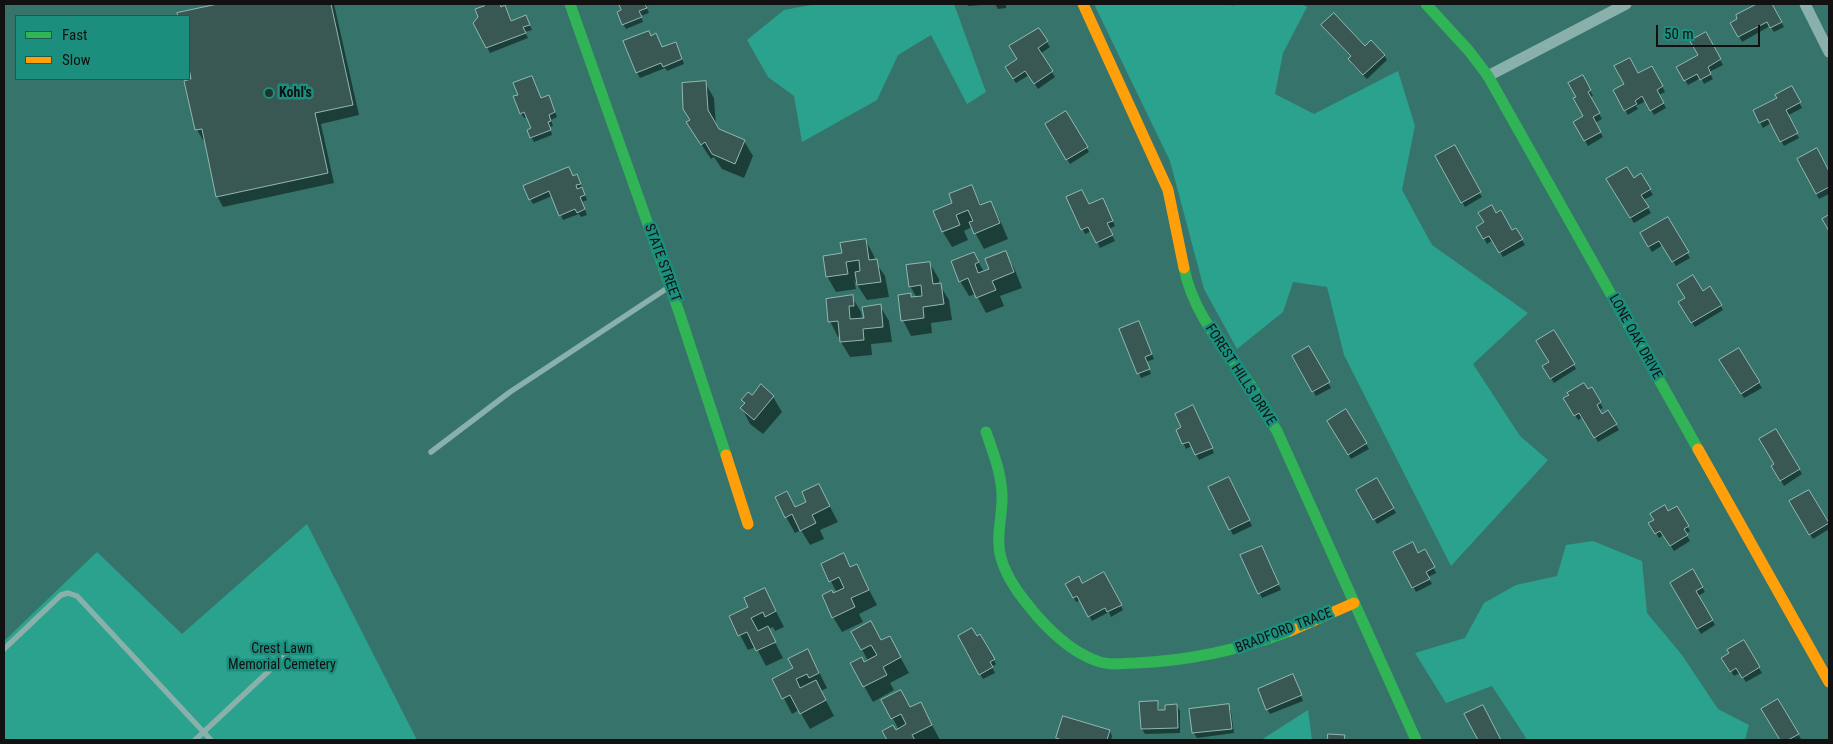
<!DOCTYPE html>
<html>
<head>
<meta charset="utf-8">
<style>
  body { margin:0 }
  #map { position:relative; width:1833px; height:744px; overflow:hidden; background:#36746b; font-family:"Roboto Condensed",sans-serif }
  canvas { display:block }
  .frame { position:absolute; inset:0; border:5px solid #111; pointer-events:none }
  .legend { position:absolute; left:15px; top:15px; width:175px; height:65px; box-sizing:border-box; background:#1c8e7d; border:1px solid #185c52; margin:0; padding:6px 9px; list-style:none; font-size:15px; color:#111 }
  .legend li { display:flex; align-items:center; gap:10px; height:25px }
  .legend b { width:25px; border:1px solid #185c52 }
  .scale { position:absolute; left:1656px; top:25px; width:104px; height:22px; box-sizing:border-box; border:2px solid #111; border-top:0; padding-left:6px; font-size:15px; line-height:18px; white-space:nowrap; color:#111; -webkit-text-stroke:4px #1c8e7d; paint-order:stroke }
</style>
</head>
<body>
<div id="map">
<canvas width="1833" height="744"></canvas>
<div class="frame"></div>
<ul class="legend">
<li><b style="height:6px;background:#30b455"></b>Fast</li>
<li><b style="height:6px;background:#ff9f0a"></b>Slow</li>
</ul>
<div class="scale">50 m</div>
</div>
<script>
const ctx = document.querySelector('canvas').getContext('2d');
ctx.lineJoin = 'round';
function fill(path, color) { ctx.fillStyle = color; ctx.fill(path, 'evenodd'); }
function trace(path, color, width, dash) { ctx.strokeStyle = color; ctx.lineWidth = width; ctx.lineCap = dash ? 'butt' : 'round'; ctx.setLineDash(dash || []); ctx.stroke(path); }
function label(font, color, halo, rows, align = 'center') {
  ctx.font = font + ' "Roboto Condensed",sans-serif'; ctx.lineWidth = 5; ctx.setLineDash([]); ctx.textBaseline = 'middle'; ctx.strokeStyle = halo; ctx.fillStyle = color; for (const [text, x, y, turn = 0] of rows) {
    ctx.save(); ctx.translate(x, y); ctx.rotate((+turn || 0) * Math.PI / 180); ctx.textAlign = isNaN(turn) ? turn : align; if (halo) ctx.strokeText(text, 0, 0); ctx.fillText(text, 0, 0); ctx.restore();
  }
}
const green = new Path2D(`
  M816,4H954L986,92L967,104L931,35L898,55L877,100L802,142L794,96L768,77L747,40L784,10Z
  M1094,4H1230L1232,6L1235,4H1302L1307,7L1283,53L1275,94L1314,114L1398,71L1415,126L1402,190L1432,245L1528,313L1473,364L1520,436L1548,460L1451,566L1344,355L1327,287L1293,282L1283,312L1237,349L1204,289L1170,161Z
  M307,524L417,740H4V641L97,552L182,634Z
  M1593,541L1642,561L1647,613L1682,655L1718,709L1749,725L1745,740H1523L1526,738L1492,686L1446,703L1415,653L1465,638L1484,603L1516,585L1557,576L1566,545Z
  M1308,710L1312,740H1261Z`);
const shadow = new Path2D(`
  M224,4H334L359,115L321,124L334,183L223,207L217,196L205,140H203L197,130L186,82L193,80L189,62V16H179L178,14Z
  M484,4H499L501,8L505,7L512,22L528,21L532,30L525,32L528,38L490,53L475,23L485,7Z
  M620,4H653L646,6L649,13L641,16L643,22L626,29L623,24V10Z
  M967,4H1006V8L998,9L995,4L968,6Z
  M1760,4L1764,6L1771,4L1784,27L1774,32L1770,26L1742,42L1732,23L1739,19L1737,16Z
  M1323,25L1365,48L1384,55L1387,60L1367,79L1352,64L1350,59L1351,57Z
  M1039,30L1050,47L1040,54L1055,77L1038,89L1029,75L1016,83L1009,73Z
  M1706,34L1723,65L1709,72L1713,79L1704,84L1701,78L1688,85L1678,67L1700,55Z
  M651,37L662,49L678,48L684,64L667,71L665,68L640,78L637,73Z
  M1652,67L1665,92L1659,95L1666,108L1654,115L1646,101L1636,106L1638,109L1628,115L1615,91Z
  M1582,76L1593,96L1590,97L1602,119L1595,123L1603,137L1588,146L1575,122L1585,117Z
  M532,77L541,99L551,102L557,117L551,120L553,126L550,127L552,135L534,142L531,137L532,129L528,117L524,118L521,113L519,95Z
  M705,83L714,98L716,126L718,130L744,141L753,156L744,178L722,169L714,157L711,159L697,138L691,120Z
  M1792,88L1802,108L1787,116L1799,138L1784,146L1771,123L1763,128L1754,111L1778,98Z
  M1066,113L1089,152L1070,164L1046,125Z
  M1454,147L1482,197L1465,207L1437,156Z
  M1816,150L1829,174V194L1819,199L1798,159Z
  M1641,175L1653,195L1643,200L1651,213L1634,223L1608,180H1633Z
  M573,177L579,180L587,200L582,202L587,215L581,217L579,214L563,220L552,196L533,204L530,199Z
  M971,186L982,206L990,202L999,218L1008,239L984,249L972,227L964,231L968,240L952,247L943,232L954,204Z
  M1067,198L1088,206L1105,204L1115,226L1109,229L1115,241L1100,248L1092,231L1085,234Z
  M1496,215L1512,232L1516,230L1525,245L1503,257L1493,240L1487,244L1478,227Z
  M1667,218L1690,258L1676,266L1663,245L1652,252L1641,234Z
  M866,241L874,256L875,261L885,276L889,297L867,300L854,280L856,289L836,292L827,276L843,254Z
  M1005,253L1014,268L1022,288L1000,296L1004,306L986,313L976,294L969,296L960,281L974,254L984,272L990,270Z
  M930,264L939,279V284L949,300L952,320L931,323L932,333L911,336L903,320L910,294L912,298H917L910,286Z
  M1710,288L1723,310L1695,327L1680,303Z
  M852,297L861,312L862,319H865L880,306L889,321L892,342L871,344L872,355L850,357L841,342V336L838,337L830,321Z
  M1141,327L1154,359L1146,362L1151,374L1141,378L1139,373Z
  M1553,332L1576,369L1554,383L1544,367L1551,363Z
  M1309,348L1331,388L1316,396L1294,357Z
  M1738,350L1762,388L1744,398L1721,361Z
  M752,397H773L782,412L763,434L750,424L742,408L745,405L743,400Z
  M1565,399L1600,403L1603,408L1599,410L1602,415L1608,412L1619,430L1598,442L1583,417L1578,420Z
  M1346,411L1369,449L1351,459L1329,421Z
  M1195,412L1214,453L1199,460L1192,446L1186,449L1177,430L1182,428Z
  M1776,431L1802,474L1784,486L1773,467L1776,465Z
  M1377,479L1396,513L1377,524L1358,490Z
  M1231,483L1252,526L1233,535L1210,487Z
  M819,486L838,522L820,530L824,539L810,545L801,530L795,533L786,517L795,508L808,502Z
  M1808,491L1829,526V529L1813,539L1790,502Z
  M1676,508L1690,531L1686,534L1690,541L1674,551L1664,535L1659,538L1650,523Z
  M1425,551L1436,573L1428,577L1432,584L1416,592L1395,553L1418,555Z
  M1264,552L1281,590L1262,598L1242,556Z
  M843,554L851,568L856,565L877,605L859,614L863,622L842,632L833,617V595L837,593L822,564Z
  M1692,571L1705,592L1698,596L1715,625L1701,634L1671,583Z
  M1104,573L1123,610L1111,617L1109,612L1092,621L1081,600L1076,602L1067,584L1082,585Z
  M765,590L784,627L775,631L773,627L768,629L783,658L766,666L756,647L748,650L740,635L750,607Z
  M853,632L881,642L898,653L909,673L890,683L894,690L873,702L864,686V663L868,661Z
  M980,635L996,664L992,667L995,673L983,679L959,636L976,637Z
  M1743,642L1762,673L1746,682L1740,673L1734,676L1723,658Z
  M816,666L827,688L821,691L834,716L810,729L799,710L792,714L774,679Z
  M1295,681L1303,701L1270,714L1267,709Z
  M883,700L910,708L920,703L940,740H889L884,731L899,730Z
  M1778,700L1801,739L1799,740H1781L1763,709Z
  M1157,702L1160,711H1166L1177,706L1180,711V733L1145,734L1142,729L1141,703Z
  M1228,706L1231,711L1234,733L1197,738L1194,733L1191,710Z
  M1110,731L1112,736L1111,740H1058L1057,738Z`);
const building = new Path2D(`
  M218,4H331L353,105L315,113L328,173L216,197L202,129L195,130L184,81L191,79L189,68V16H178L177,13Z
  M483,4H500L501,7L505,5L511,21L526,15L530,25L523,27L526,33L486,48L473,23L478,17L475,9L484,6Z
  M619,4H645L647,8L639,11L642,17L622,25L617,12L621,10Z
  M1757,4H1772L1782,22L1770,28L1767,22L1738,37L1730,23L1737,19L1736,15Z
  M1334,13L1365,46L1371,40L1385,55L1363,75L1348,59L1351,56L1321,25Z
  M1039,28L1048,41L1038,48L1053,71L1034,84L1025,71L1013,79L1005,67L1017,59L1009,46Z
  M649,31L651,36L656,33L662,47L676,42L682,59L663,67L661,63L636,73L623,41Z
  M1706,32L1721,59L1708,67L1711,74L1700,80L1697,74L1684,81L1676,67L1698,55L1690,41Z
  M1630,58L1638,73L1652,66L1663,86L1657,90L1664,103L1650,111L1642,96L1635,101L1637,104L1624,111L1613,90L1624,84L1614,66Z
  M1583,75L1591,90L1588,92L1600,113L1593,117L1601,132L1584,141L1573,122L1583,116L1573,98L1576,97L1568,83Z
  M532,76L541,98L549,95L555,112L549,115L551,121L548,122L551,130L530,138L527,130L531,128L524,112L520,114L513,96L518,95L513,83Z
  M706,81L708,110L719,129L745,140L735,164L712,154L705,142L701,145L686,122L690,120L683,109L682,83Z
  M1792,86L1801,102L1786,110L1798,133L1780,142L1768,119L1759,123L1753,110L1777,98L1775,95Z
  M1066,111L1088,147L1066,160L1045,124Z
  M1455,145L1481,192L1461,203L1435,156Z
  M1817,148L1829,171V187L1816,194L1797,159Z
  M569,167L573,176L577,174L581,184L576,185L577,189L582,187L585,195L580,197L585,209L577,213L575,209L559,216L549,191L529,200L523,186Z
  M1627,167L1634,178L1641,173L1651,189L1641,195L1649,207L1630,218L1606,179Z
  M972,185L980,205L991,201L1000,223L974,234L969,222L973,221L968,210L956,215L960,225L942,232L933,211L952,203L949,194Z
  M1082,190L1089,204L1103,198L1113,221L1107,223L1113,235L1096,243L1088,227L1081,230L1066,197Z
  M1492,205L1496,213L1501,210L1512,230L1516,228L1523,239L1499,253L1489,236L1483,239L1476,227L1484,222L1478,213Z
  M1829,215V231L1822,219Z
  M1668,217L1689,252L1672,262L1659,241L1648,247L1640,233Z
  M866,239L869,260L877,259L881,282L857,285L855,272L860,271L859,260L846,262L848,274L826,277L823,256L842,253L840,243Z
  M1006,251L1014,272L992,281L996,290L976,298L968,278L959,282L951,261L974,252L979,262L975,264L978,273L989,269L985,259Z
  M930,262L933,284L941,283L944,304L923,307L924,318L901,321L898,295L911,293V297L922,296L921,285L909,287L906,265Z
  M1693,275L1703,291L1710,286L1722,305L1691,323L1678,302L1685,298L1677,285Z
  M853,295L854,306H849L850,319L864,318L862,307L881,304L883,327L863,329L864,340L840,342L838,321L828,322L826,299Z
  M1139,321L1152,354L1145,357L1150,369L1137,374L1119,329Z
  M1554,330L1575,364L1550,379L1542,366L1549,362L1536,341Z
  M1309,346L1330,382L1312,392L1292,356Z
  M1739,348L1760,382L1741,394L1719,360Z
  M1584,383L1588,389L1592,387L1601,402L1597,405L1602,414L1608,410L1617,424L1594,438L1579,413L1574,416L1563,398L1569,395L1567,393Z
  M761,384L774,396L754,420L740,408L745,403L741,400L748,392L752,395Z
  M1193,405L1213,448L1195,455L1189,442L1182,444L1176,430L1181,427L1175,414Z
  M1346,409L1367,443L1348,455L1327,421Z
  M1776,429L1800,469L1780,481L1771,466L1774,464L1759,439Z
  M1229,477L1250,520L1229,530L1208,487Z
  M1377,478L1394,508L1373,520L1356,490Z
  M819,484L830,506L812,515L816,523L800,531L792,514L785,518L775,497L787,491L795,507L806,502L802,492Z
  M1809,490L1829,523L1809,535L1789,501Z
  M1665,505L1668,511L1677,506L1689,526L1684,529L1688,535L1670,546L1660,531L1655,534L1648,523L1654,520L1650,514Z
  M1413,542L1418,553L1425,549L1435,567L1426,572L1430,579L1412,588L1393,552Z
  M1262,546L1279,584L1258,594L1240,555Z
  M844,553L850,567L857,564L869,590L851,598L855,607L832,618L822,595L832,590L833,593L844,588L839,577L829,582L821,564Z
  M1693,569L1703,587L1696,591L1713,620L1697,629L1670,583Z
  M1104,572L1122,605L1107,612L1105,608L1088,617L1077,596L1073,598L1065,584L1079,576L1082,583Z
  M765,588L776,611L765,617L763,612L751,618L758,631L768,626L776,642L756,651L747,632L738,636L729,616L748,607L744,598Z
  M871,621L881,640L890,636L901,657L883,667L887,675L863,687L850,663L862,657L864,662L877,655L871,645L861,650L851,632Z
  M972,628L977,636L980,634L995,659L990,662L993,667L979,675L958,636Z
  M1744,640L1760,667L1742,678L1736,668L1730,672L1721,658L1729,653L1727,650Z
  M808,649L819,673L809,678L807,674L796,679L800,688L816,680L826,700L800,714L790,695L782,699L772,679L793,668L788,659Z
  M1293,674L1302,695L1266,710L1258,689Z
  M901,690L910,707L921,702L932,725L912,735L915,740H887L882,731L893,725L896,730L906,724L901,714L891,719L881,700Z
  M1778,699L1799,734L1788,740H1780L1761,709Z
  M1158,701V710H1165V705L1177,704L1178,728L1141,729L1139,702Z
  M1229,704L1232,729L1192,733L1189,709Z
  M1483,705L1501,740H1478L1464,714Z
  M1063,716L1110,730L1107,740H1062L1056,738Z
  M1328,734L1345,735L1344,740H1328Z`);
const lane = new Path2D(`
  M431,452L510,392L669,287
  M4,649L61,595L68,593L77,596L211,740
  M195,740L285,656`);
const street = new Path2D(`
  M1805,4L1829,52
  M1488,76L1626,4`);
const fast = new Path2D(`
  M570,4L679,312L726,455
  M1426,4L1469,51L1488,76L1698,449
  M1184,268C1193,313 1222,345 1248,381C1259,397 1267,415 1277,431L1416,740
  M986,432C993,452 1001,472 1002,494C1003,516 995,537 1001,558C1007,580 1023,599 1037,616C1053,634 1074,653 1097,661C1109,666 1123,663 1135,663C1189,661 1239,650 1290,631`);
const slow = new Path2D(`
  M1083,4L1168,190L1184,268
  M1698,449L1829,682
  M726,455L748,524
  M1290,631L1354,603`);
const markers = [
  [269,93,5,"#1e3430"]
];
const poiNames = [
  ["Kohl's",279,93]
];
const streetNames = [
  ["STATE STREET",662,263,70],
  ["LONE OAK DRIVE",1635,337,61],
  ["FOREST HILLS DRIVE",1240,375,57],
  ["BRADFORD TRACE",1284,631,-21]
];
const parkNames = [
  ["Crest Lawn",282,649],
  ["Memorial Cemetery",282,665]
];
fill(green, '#2aa28e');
fill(shadow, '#0007');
fill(building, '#3a5853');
trace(building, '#92b6b1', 1);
trace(lane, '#8ab0ab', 5.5);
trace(street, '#8ab0ab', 11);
trace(fast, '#30b455', 11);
trace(slow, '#ff9f0a', 11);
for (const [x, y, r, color] of markers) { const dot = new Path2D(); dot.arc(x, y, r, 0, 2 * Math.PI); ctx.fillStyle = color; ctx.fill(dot); trace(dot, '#1c8e7d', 2); }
label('bold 14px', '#111', '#1c8e7d', poiNames, 'left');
label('14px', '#111', '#1c8e7d', streetNames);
label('14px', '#111', '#1c8e7d', parkNames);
</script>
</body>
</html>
